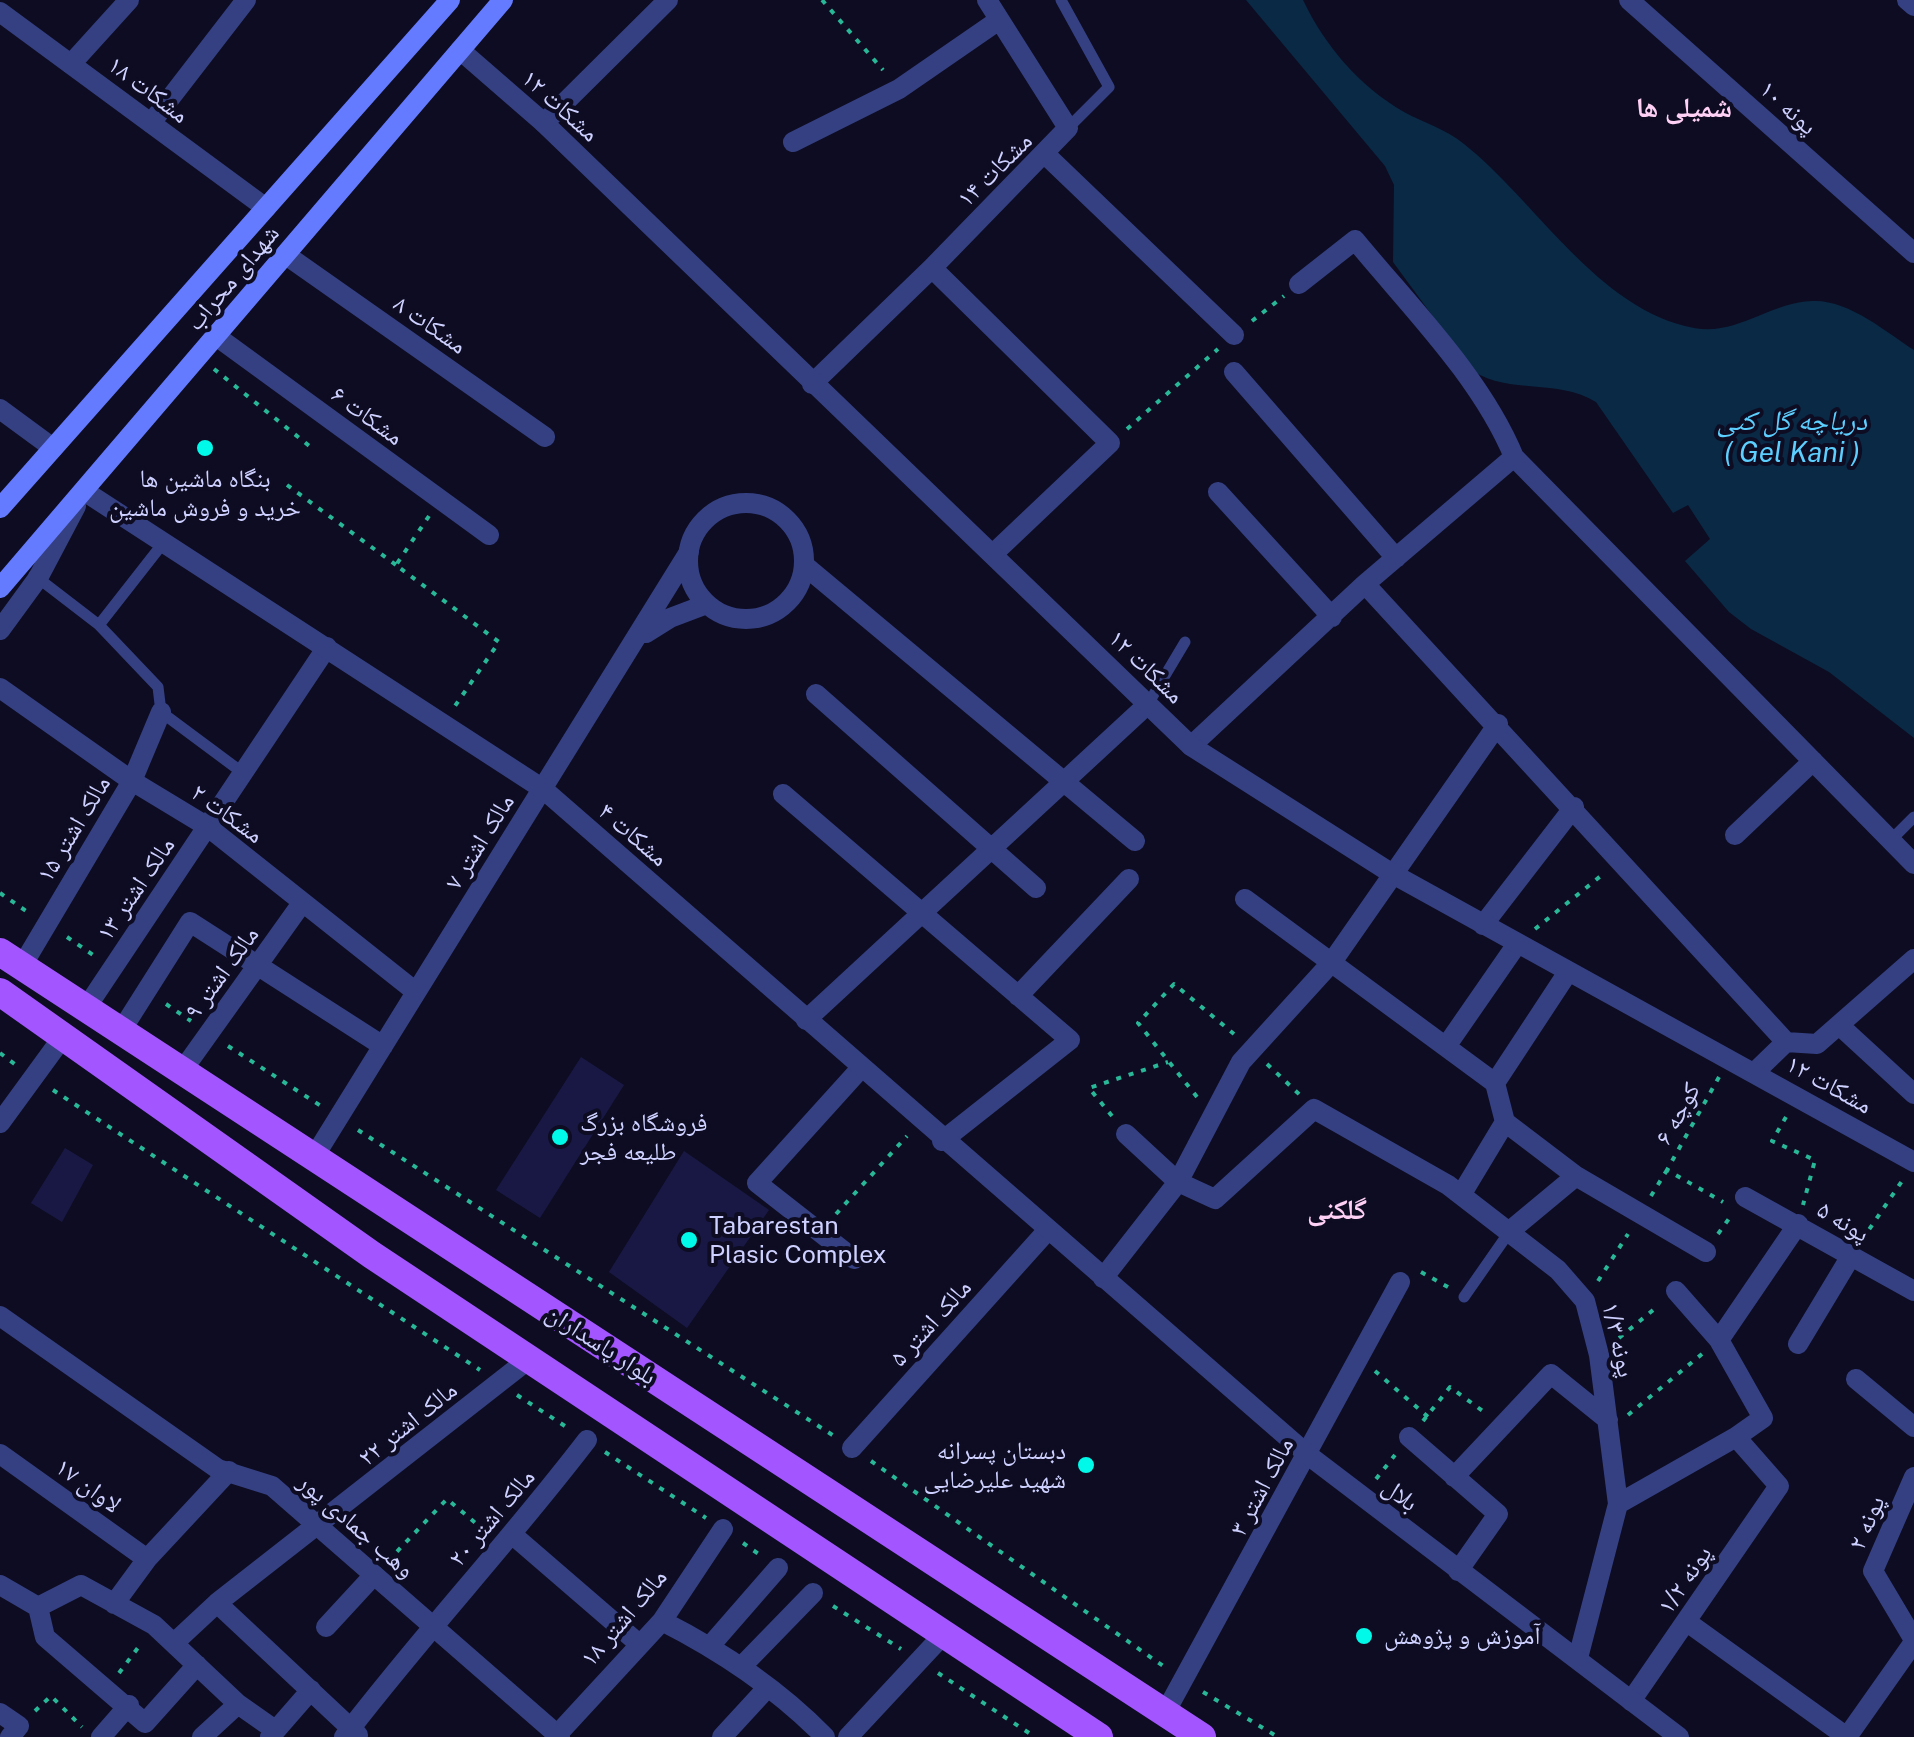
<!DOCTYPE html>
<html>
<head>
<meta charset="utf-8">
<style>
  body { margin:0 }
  canvas { display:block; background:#0d0c22 }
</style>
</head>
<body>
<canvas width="1914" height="1737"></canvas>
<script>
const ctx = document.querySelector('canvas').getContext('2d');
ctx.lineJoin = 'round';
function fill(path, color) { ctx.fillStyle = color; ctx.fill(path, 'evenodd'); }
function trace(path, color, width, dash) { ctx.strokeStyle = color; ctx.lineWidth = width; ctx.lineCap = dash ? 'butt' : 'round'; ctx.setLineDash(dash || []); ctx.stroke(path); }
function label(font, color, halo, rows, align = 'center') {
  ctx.font = font + ' "Public Sans","Noto Naskh Arabic",sans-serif'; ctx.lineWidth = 8; ctx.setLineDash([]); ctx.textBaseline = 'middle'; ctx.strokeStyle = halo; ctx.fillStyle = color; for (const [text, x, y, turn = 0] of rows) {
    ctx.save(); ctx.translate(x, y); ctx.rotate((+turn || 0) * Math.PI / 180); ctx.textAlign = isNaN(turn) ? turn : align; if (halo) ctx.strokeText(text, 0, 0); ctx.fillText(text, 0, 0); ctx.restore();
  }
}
const water = new Path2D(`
  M1246,0H1303C1325,46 1359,86 1404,112C1424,123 1446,129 1464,144C1535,200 1598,310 1694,328C1737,336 1771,302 1812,301C1848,299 1886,332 1914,350V738L1829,672L1751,629L1729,612L1685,561L1710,539L1688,505L1673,513L1596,402C1557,378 1510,395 1473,371L1393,262L1394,185L1385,166Z`);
const building = new Path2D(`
  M581,1057L624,1085L540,1218L496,1190Z
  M65,1148L93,1165L62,1222L31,1203Z
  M684,1151L769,1210L687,1328L609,1272Z`);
const path = new Path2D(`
  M822,0L883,70
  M1252,321L1284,296
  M214,369L313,449
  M1127,429L1218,349
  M287,485L396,565
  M429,516L396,565L499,642L455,706
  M0,893L29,913
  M1535,929L1602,875
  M67,937L96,957
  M166,1004L191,1021
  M228,1046L321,1106
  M0,1053L16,1065
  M1267,1064L1300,1095
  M1719,1077L1667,1170L1723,1202
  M53,1090L480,1370
  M1197,1097L1138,1023L1174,984L1234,1034
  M1112,1116L1089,1088L1168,1062
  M1786,1117L1772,1141L1815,1160L1803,1205
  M358,1130L834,1436
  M1651,1196L1667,1170
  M836,1214L907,1136
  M1718,1234L1733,1213
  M1862,1240L1902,1181
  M1421,1272L1448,1287
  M1598,1281L1628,1234
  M1619,1338L1658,1306
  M1375,1371L1428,1417
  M517,1395L568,1428
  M1628,1415L1702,1354
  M1423,1421L1450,1387L1484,1412
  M605,1452L706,1518
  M871,1461L1166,1668
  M1376,1479L1395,1455
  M743,1543L760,1555
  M388,1561L447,1499L485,1531
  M833,1606L901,1649
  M119,1673L140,1645
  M938,1673L1035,1737
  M1203,1692L1278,1737
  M35,1711L51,1696L82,1727`);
const service = new Path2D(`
  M1061,0L1109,87L1068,128
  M34,575L99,625L158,687L161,712L243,773
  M99,625L164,542
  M1148,704L1185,642
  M1891,840L1914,817
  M1464,1297L1510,1231`);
const minor = new Path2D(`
  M1907,0L1914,6
  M71,64L129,0
  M151,123L246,0
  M544,123L668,0
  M793,142L899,89L999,20
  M1046,155L1234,335
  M286,255L545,437
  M932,268L1068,128L987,0
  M1299,284L1355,240C1410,307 1481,377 1514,457
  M216,336L489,535
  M1234,372L1396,558
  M812,384L932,268L1110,443L994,553
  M0,409L53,448
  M1218,492L1332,617
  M688 561a58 58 0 1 1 116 0a58 58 0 1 1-116 0Z
  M804,565L1135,841
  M1365,584L1786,1042L1755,1072
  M0,630L38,578L76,506
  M646,633L670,618L707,604
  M0,688L132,781L208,827L416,992
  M816,694L1036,888
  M1191,746L1365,584L1514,457L1914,864
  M783,794L1070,1040L942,1141
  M1735,835L1813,761
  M1245,899L1495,1083L1505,1122L1576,1176L1511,1230
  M1483,925L1574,807
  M22,966L132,781L161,712
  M1018,996L1129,879
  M86,1008L327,647
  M806,1020L1148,704
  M1839,1025L1914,1094
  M121,1031L190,922L383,1046
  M1786,1042L1817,1044L1914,959
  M1447,1045L1517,944
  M182,1071L302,903
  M1495,1083L1568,972
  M1126,1134L1178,1182L1215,1199L1314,1109L1448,1185L1558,1270L1585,1301L1599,1355L1618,1504L1578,1658
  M314,1157L689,552
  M1576,1176L1706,1252
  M1461,1195L1505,1122
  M1745,1197L1914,1291
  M854,1259L757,1183L861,1068
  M1103,1278L1178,1182L1241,1062L1332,962L1498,724
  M1676,1291L1719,1340L1763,1418L1736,1437
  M1719,1340L1798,1224
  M1798,1344L1851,1256
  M1856,1379L1914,1427
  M1409,1437L1498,1514L1458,1571
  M852,1448L1047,1231
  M0,1454L147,1559
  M1454,1477L1551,1374L1608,1420
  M1914,1477L1873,1571L1914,1640
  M1618,1504L1736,1437L1779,1486L1631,1701
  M514,1536L638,1643
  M0,1585L38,1607L81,1585L154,1625L238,1704L275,1730
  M217,1603L358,1735
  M114,1604L147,1559L229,1471
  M38,1607L45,1637L145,1723L197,1665
  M662,1621C723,1652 777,1688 825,1737
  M1687,1622L1847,1737
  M326,1627L374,1575
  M174,1643L217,1603L529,1359
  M710,1646L778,1568
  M742,1666L813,1593
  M0,1713L19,1726L10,1737
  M1165,1713L1400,1282
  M101,1737L129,1705
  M202,1737L238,1704
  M270,1737L311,1690
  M344,1737C422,1635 509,1542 587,1440
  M555,1737L662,1621L723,1529
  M722,1737L768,1687
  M848,1737L944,1634
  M1847,1737L1914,1642`);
const tertiary = new Path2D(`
  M1629,0L1914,253
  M0,12L266,208
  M460,50L544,123L1191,746L1391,873L1914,1162
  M84,491L543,789L1308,1455L1679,1737
  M0,1123L65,1034
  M0,1316L218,1469L272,1486L560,1737`);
const secondary = new Path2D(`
  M0,508L450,0
  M0,588L503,0`);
const primary = new Path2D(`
  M0,952L1202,1737
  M0,992L372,1255L1099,1737`);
const markers = [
  [205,448,10,"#00f9e8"],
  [560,1137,10,"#00f9e8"],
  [689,1240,10,"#00f9e8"],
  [1086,1465,10,"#00f9e8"],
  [1364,1636,10,"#00f9e8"]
];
const streetNames = [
  ["مشکات ۱۸",148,90,37],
  ["مشکات ۱۲",560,106,42],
  ["پونه ۱۰",1788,108,42],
  ["مشکات ۱۴",995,170,-45],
  ["شهدای محراب",233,278,-50],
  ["مشکات ۸",430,325,35],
  ["مشکات ۶",367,416,36],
  ["مشکات ۱۲",1146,667,44],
  ["مشکات ۲",227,814,36],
  ["مالک اشتر ۱۵",74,829,-59],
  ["مشکات ۴",633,835,41],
  ["مالک اشتر ۷",480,842,-58],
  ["مالک اشتر ۱۳",136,889,-56],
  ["مالک اشتر ۹",222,973,-54],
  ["مشکات ۱۲",1829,1085,29],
  ["کوچه ۶",1678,1114,-61],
  ["پونه ۵",1843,1222,31],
  ["مالک اشتر ۵",931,1323,-48],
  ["پونه ۱/۳",1618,1340,77],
  ["بلوار پاسداران",601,1345,33],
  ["مالک اشتر ۲۲",408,1424,-39],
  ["لاوان ۱۷",88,1486,36],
  ["مالک اشتر ۳",1262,1487,-62],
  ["بلال",1400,1495,38],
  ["مالک اشتر ۲۰",492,1518,-50],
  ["پونه ۲",1867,1523,-67],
  ["وهب جمادی پور",356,1526,41],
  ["پونه ۱/۲",1685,1580,-56],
  ["مالک اشتر ۱۸",624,1618,-50]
];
const poiNames = [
  ["بنگاه ماشین ها",205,479,"center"],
  ["خرید و فروش ماشین",205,508,"center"],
  ["فروشگاه بزرگ",580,1123],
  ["طلیعه فجر",580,1152],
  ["Tabarestan",709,1226],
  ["Plasic Complex",709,1255],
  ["دبستان پسرانه",1066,1451,"right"],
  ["شهید علیرضایی",1066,1480,"right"],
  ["آموزش و پژوهش",1384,1636]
];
const neighbourhoodNames = [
  ["شمیلی ها",1684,108],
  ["گلکنی",1337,1210]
];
const waterNames = [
  ["دریاچه گل کنی",1792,421],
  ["( Gel Kani )",1792,453]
];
fill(water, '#092944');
fill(building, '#191844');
trace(path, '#29b897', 4, [5, 8]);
trace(service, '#354083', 11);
trace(minor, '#354083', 20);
trace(tertiary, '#354083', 20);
trace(secondary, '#657bff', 20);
trace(primary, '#a355ff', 28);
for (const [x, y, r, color] of markers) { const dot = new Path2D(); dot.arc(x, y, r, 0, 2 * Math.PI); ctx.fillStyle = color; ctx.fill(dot); trace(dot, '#0d0c22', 4); }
label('25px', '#ced0ff', '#0d0c22', streetNames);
label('25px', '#ced0ff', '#0d0c22', poiNames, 'left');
label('bold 28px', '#ffd0f6', '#0d0c22', neighbourhoodNames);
label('italic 28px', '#5ccfff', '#0d0c22', waterNames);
</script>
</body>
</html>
